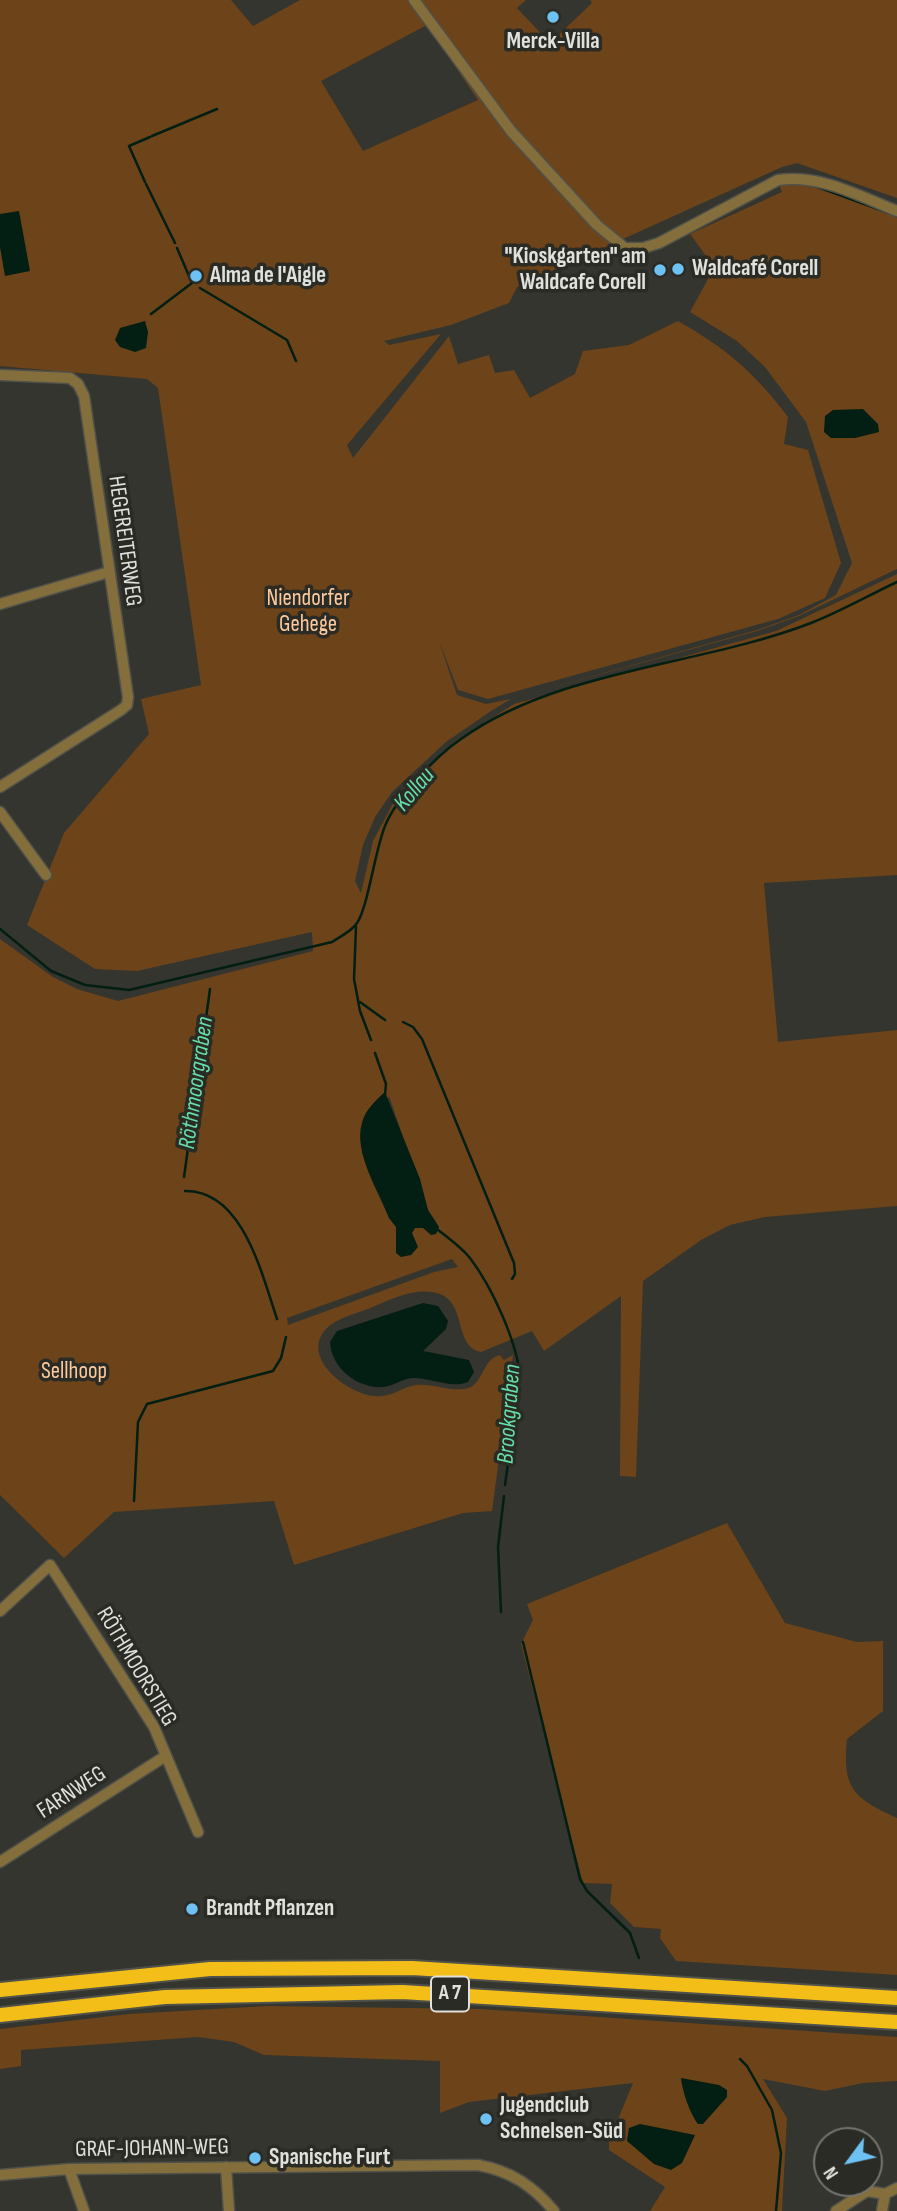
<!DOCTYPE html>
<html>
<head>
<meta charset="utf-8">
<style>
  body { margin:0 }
  #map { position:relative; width:897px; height:2211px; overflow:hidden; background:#34352e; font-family:"Sofia Sans Condensed",sans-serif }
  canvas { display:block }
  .north { position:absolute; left:813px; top:2127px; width:70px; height:70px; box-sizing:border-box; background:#2a2b24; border:2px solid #73746e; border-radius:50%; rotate:237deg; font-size:19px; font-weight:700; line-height:28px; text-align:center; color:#e0e1dd }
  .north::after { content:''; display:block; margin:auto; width:24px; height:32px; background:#6ec2f3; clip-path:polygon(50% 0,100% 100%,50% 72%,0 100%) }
</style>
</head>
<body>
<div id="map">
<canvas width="897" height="2211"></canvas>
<div class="north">N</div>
</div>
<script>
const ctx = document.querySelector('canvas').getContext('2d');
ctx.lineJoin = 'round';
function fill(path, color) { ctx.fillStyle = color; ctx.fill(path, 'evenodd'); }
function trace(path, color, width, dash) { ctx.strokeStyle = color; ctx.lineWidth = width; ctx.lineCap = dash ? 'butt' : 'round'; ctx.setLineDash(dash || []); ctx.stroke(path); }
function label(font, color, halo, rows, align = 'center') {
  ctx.font = font + ' "Sofia Sans Condensed",sans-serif'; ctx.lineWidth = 7; ctx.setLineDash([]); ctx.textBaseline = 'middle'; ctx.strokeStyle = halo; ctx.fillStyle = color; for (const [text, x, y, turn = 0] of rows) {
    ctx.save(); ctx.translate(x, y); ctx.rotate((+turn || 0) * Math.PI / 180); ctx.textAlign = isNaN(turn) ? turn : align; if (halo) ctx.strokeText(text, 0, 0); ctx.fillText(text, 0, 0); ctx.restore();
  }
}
const green = new Path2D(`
  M0,0H231L253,26L300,0H526L517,8L550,43L592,3L590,0H897V198L797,163L782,167L517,287L509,303L451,325L384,341L389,345L441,334L347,445L353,458L449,336L458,364L489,355L495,373L514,370L530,398L575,374L583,351L629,345L678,321C727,349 754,372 788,417L784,444L808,450L841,563L825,598L778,619L488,699L458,690L439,641L457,695L486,704L511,699L757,630L799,615L836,595L852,563L806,422L765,367L737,341L690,312L713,270L722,278L690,234L782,192L779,185C816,174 863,202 897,215V569L799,616L757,631L511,699L491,711L446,742L392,792L375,817L363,845L355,881L361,893L373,841L397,796L456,741L514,704L776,631L897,574V875L764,883L778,1042L897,1030V1206L765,1217L730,1225L701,1240L643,1281L636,1477L620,1476L621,1296L544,1351L532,1331L481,1352C451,1346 470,1296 431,1292C413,1289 391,1299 375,1306C360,1313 338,1317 327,1328C298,1357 349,1395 375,1396C391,1398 402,1387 416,1385C432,1383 448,1391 464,1389C484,1387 481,1359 500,1355L504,1360L513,1355L492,1511L463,1513L294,1565L274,1501L114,1512L64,1558L0,1495V939L53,977L77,989L118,1001L313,951L312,932L137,971L95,969L27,925L64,833L149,734L141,699L201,685L158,388L147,379L0,366ZM427,25L478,100L363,151L321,81ZM389,1096L428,1210L439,1227L415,1228L412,1233L417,1247L396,1253V1227L389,1218L362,1152ZM452,1259L458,1267L434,1272L288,1325L287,1318Z
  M727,1523L785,1623L857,1642L883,1641V1711L847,1739C842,1789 854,1798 897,1818V1975L676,1961L660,1938L661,1929L634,1927L610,1903L612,1884L583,1883L521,1644L533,1620L527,1604Z
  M267,2006L480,2009L897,2037V2081L863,2083L825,2091L763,2079L787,2118L782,2211H650L665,2187L609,2150V2141L633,2083L469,2102L440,2113V2061L264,2055L234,2042L198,2037L21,2050V2066L0,2069V2029L129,2014Z`);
const water = new Path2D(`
  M19,211L30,271L5,276L0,247V214Z
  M145,321L148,332L146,348L135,352L120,347L115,340L120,328Z
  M863,409L878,424L879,432L855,438H831L824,432L825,416L833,410Z
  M385,1092L420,1179L428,1210L439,1227L436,1234L431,1235L423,1228H415L412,1233L418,1247L411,1255L401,1257L396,1253V1227L389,1218C379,1192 353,1152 362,1123C365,1110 376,1100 385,1092Z
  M423,1303L438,1306L448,1321L446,1329L423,1351L469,1360L474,1372L468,1382C452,1389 431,1378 414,1378C403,1378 394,1386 383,1387C358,1389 331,1368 330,1342L337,1331Z
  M681,2078L719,2085L727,2090V2097L703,2124H698C690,2114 682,2090 681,2078Z
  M640,2124L695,2135L682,2163L671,2170L654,2164L627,2141L629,2128Z`);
const stream = new Path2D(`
  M152,136L217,109
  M145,182L129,146L150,137
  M146,184L175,243
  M815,186L897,216
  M200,288L287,340L296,361
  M151,314L192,283L177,248
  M356,926L354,979L360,1011L371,1040
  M0,929L51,971L85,985L129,990L332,942C341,936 352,931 357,923C368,907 375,850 385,826C396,798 436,756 461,739C558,669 700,666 811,623C840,612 869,595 897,582
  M360,1002L385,1020
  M403,1022L413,1027L422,1039L514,1263L515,1274L512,1279
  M375,1053L386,1084L385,1095
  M184,1177L210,989
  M185,1191C243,1190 262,1275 277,1319
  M437,1229C448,1238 461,1247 470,1258C492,1287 516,1340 520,1375L505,1485
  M134,1501L138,1422L147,1404L273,1371L281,1358L286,1337
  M501,1612L498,1547L504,1496
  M523,1642L580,1879L587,1891L630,1933L639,1958
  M740,2059L747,2066L772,2110L781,2153L776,2211`);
const minor = new Path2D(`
  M414,0L511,131L597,225L625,248H643L659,243L778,180C820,174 859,196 897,211
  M0,375L70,378L78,384L84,396L128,697L127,705L121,710L0,787
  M0,604L109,572
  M0,812L46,875
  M0,1611L50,1565L154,1727L198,1832
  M0,1862L164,1757
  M226,2167L229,2211
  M69,2169L84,2211
  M0,2175L69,2169L478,2165C511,2171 533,2186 554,2211
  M836,2211L867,2191L885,2194L897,2188
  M882,2211L885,2194`);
const highway = new Path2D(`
  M0,1990L210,1969L412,1968L897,1998
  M0,2015L165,1997L402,1992L897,2022`);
const markers = [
  [553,17,7,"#6ec2f3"],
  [678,269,7,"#6ec2f3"],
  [660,270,7,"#6ec2f3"],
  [196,276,7,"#6ec2f3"],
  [192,1909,7,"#6ec2f3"],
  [486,2119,7,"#6ec2f3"],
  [255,2158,7,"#6ec2f3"]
];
const shields = [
  [450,1994,38]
];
const shieldNames = [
  ["A 7",450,1994]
];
const poiNames = [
  ["Merck-Villa",553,42,"center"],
  ["\"Kioskgarten\" am",646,257,"right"],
  ["Waldcafe Corell",646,283,"right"],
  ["Waldcafé Corell",692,269],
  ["Alma de l'Aigle",210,276],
  ["Brandt Pflanzen",206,1909],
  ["Jugendclub",500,2106],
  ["Schnelsen-Süd",500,2132],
  ["Spanische Furt",269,2158]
];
const streetNames = [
  ["HEGEREITERWEG",124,541,82],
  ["RÖTHMOORSTIEG",136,1667,59],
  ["FARNWEG",72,1793,-33],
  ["GRAF-JOHANN-WEG",152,2149,-1]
];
const parkNames = [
  ["Niendorfer",308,599],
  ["Gehege",308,625],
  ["Sellhoop",74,1372]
];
const waterNames = [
  ["Kollau",415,790,-50],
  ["Röthmoorgraben",197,1083,-82],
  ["Brookgraben",510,1414,-86]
];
fill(green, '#6d4319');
fill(water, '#031e12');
trace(stream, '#031e12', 2.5);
trace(minor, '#50514a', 13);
trace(highway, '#50514a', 18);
trace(minor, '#846f3c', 10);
trace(highway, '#f4be19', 14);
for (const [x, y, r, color] of markers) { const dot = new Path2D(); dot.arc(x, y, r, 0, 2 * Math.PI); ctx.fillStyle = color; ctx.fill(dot); trace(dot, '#2a2b24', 2.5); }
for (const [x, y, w] of shields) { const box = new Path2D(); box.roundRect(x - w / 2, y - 17.5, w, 35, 5); ctx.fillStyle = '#2a2b24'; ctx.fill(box); trace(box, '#e0e1dd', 2); }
label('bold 21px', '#e0e1dd', null, shieldNames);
label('bold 23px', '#e0e1dd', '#2a2b24', poiNames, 'left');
label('23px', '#e0e1dd', '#2a2b24', streetNames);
label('23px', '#fdca9f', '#2a2b24', parkNames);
label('italic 24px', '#65dea8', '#2a2b24', waterNames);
</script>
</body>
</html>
